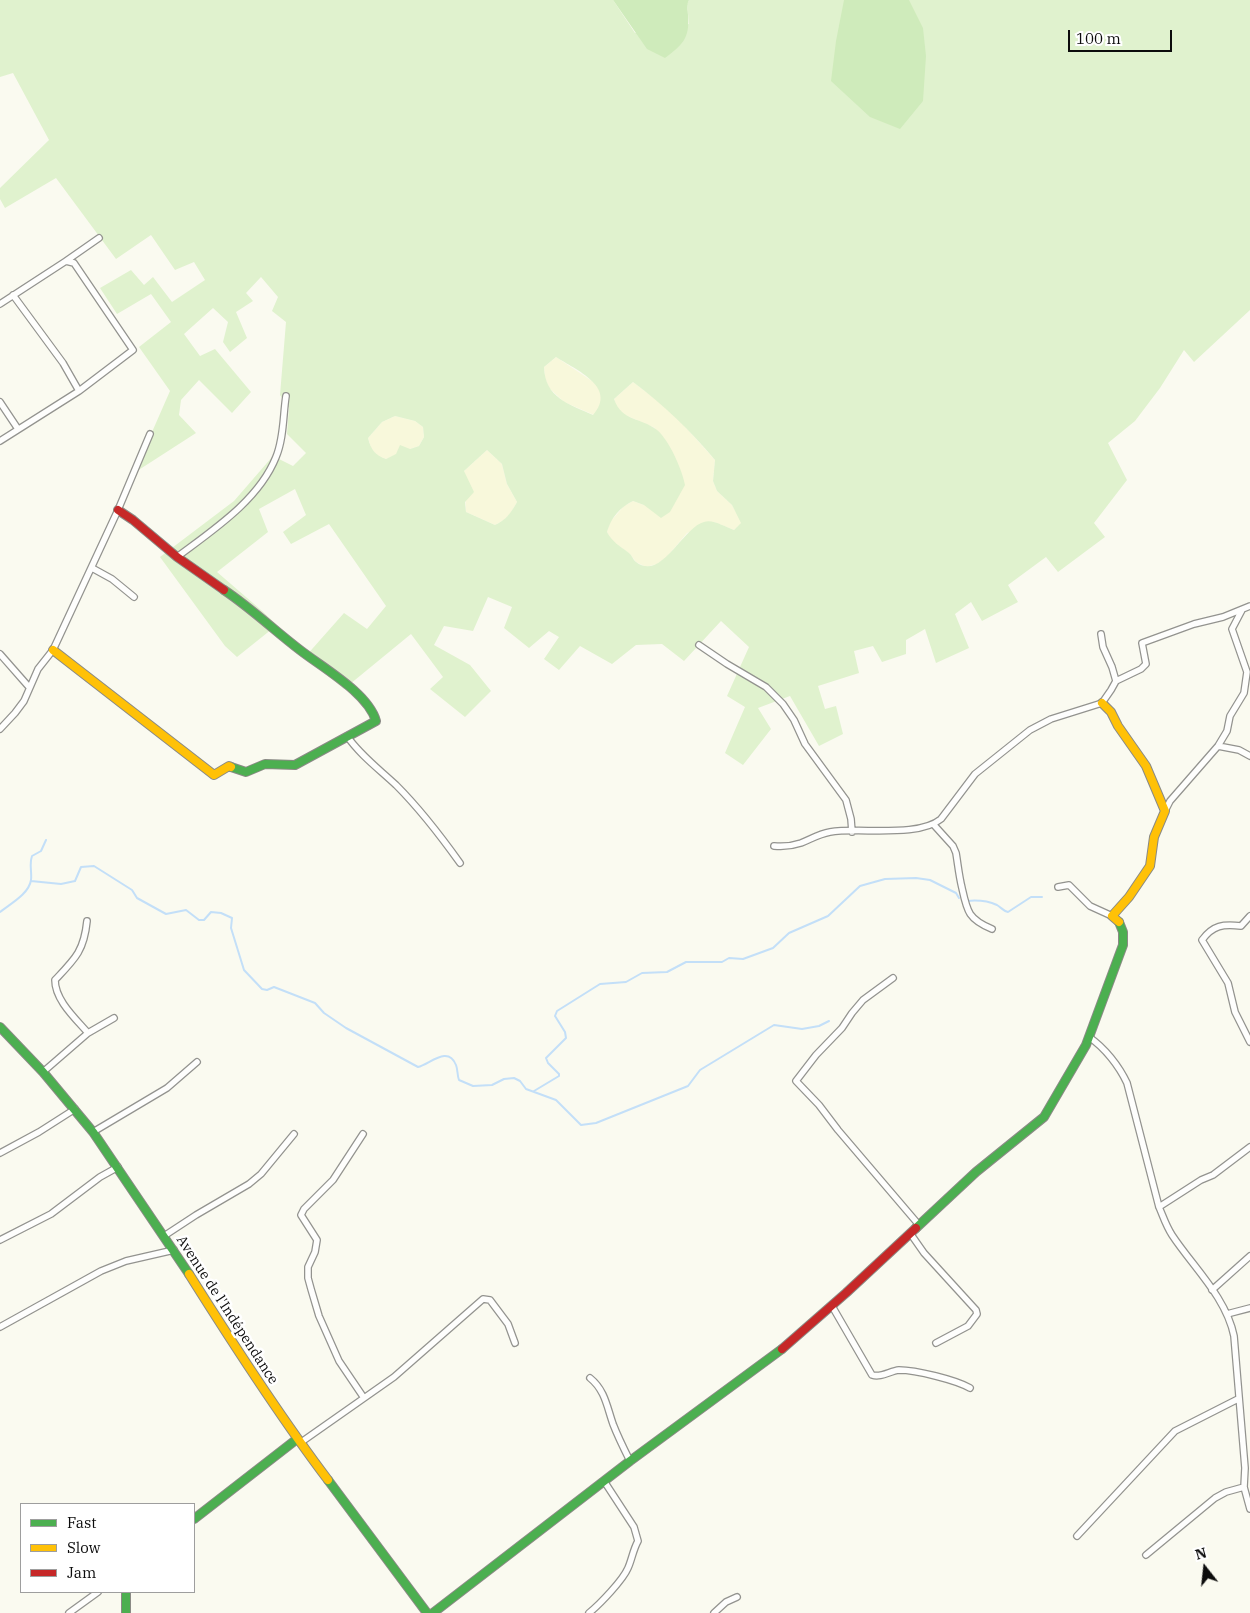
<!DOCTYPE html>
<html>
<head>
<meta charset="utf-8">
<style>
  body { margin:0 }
  #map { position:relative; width:1250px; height:1613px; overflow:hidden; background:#fafaf0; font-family:"IBM Plex Serif",serif }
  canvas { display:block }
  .legend { position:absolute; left:20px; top:1503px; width:175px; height:90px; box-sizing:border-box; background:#fff; border:1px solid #9e9e9e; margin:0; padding:6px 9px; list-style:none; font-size:15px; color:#0c0c0c }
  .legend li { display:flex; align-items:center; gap:10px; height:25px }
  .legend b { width:25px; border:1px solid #9e9e9e }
  .north { position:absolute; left:1180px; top:1543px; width:50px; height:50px; -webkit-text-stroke:4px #fff; paint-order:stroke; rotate:344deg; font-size:14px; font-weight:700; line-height:20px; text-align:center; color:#0c0c0c }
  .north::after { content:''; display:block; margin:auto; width:18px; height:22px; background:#0c0c0c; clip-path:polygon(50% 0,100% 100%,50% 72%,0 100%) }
  .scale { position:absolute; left:1068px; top:30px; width:104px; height:22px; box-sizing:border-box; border:2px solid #0c0c0c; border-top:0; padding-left:6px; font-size:15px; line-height:18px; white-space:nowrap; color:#0c0c0c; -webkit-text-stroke:4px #fff; paint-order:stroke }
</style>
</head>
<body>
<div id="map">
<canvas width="1250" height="1613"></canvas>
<ul class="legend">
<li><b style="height:6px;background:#4caf50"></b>Fast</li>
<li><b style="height:6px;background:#ffc107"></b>Slow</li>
<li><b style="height:6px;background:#c62828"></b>Jam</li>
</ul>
<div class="north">N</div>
<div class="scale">100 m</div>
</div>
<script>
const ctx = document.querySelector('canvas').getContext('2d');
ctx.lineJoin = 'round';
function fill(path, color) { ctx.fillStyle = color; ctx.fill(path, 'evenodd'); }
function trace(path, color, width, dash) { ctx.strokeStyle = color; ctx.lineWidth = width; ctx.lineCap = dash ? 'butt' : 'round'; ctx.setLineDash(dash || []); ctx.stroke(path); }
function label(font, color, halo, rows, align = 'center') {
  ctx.font = font + ' "IBM Plex Serif",serif'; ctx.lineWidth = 5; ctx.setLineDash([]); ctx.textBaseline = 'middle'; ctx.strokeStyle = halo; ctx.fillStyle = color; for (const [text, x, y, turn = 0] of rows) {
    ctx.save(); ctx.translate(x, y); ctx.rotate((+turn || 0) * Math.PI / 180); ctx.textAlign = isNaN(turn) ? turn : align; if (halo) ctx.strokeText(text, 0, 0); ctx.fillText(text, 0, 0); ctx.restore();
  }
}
const farmland = new Path2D(`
  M556,357L592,381L599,387L602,397L600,407L594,415L564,402L549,388L545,378L544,367Z
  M633,382L658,401L681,422L715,460L713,481L717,491L732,505L742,523L734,530L714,522L687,533L666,558L657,564L646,567L636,562L630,554L612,541L607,532L610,522L624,506L633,501L644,505L655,428L625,415L617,409L614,399Z
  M395,416L415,421L423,427L424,437L419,446L410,449L386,459L377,456L371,448L368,438L382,422Z
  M487,450L502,464L507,484L517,502L511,513L504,520L495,525L466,512L464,471Z`);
const green = new Path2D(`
  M0,0H613L635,33L689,24L687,4L689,0H1250V310L1194,362L1184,350L1160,388L1135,421L1108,443L1127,480L1094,523L1105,537L1058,572L1046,557L1008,585L1018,602L982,621L971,602L955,614L969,648L936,663L925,629L906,640V654L882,662L873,646L854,651L859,673L818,686L825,709L836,706L843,734L819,746L790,696L758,708L771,729L743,765L725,753L745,707L727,696L749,647L721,621L684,661L662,644L636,645L612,664L580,646L559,670L544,659L559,637L549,631L529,648L504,628L512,607L488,597L473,631L444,626L434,645L470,665L491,691L465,717L430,689L443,677L411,634L344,689L305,657L344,613L367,629L386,606L329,524L291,544L283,532L306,515L295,489L259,509L268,532L217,572L261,610L277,625L237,657L225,646L160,557L234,501L273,456L293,466L306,453L287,434L289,408L280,395L286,322L272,311L278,297L261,277L246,293L253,301L236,312L247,338L230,352L223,342L228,322L213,308L184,334L200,356L215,349L251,392L232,413L199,380L181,400L179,415L196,433L134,473L170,391L139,347L171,322L151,294L117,314L100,288L131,270L144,285L153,277L172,302L205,280L194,262L175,270L151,235L116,259L56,178L5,208L0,199V188L49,140L13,73L0,77ZM556,357C576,370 618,387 593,415C569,404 545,398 544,367ZM633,382C664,405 690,430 715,460L713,481L717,491L732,505L741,523L734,530C725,527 713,519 704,522C683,527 661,582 636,562C633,560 632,555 629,553C619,545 613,543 607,532C611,518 620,507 633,501L644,505L661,518L670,512L685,485C682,469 669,440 657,430C641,417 622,422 614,399ZM395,416L415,421L423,427L424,437L419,446L410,449L400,445L396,454L386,459C375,455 371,450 368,438L382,422ZM487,450L502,464L507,484L517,502C511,513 506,520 495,525L466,512L465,502L474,492L464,471Z`);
const forest = new Path2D(`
  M613,0H689C686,5 688,10 688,15C690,39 682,45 665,58L647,49Z
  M844,0H909L923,28L926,56L923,101L900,129L870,117L831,81L836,41Z`);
const stream = new Path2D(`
  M31,881L61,884L75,881L81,867L94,866L132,890L137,898L166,914L186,910L199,920H204L211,912L221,913L232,918L231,928L244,970L262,989L267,990L274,987L315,1003L324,1013L346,1028L418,1067C430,1064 448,1045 456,1065C458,1070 457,1075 459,1080L473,1086L492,1085L504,1079L514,1078L520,1081L526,1089L556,1100L581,1125L596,1123L688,1086L700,1070L774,1025L802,1029L819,1026L829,1021
  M967,901C977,900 988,901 997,905C1002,908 1003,911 1008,912L1031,897H1042
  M0,912C10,904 29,894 31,880C32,871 29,864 32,856L41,851L46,840
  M534,1091L559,1076V1074L548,1063L546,1058L566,1038L565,1032L555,1016L557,1011L600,984L626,982L642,973L667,972L686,962H722L729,958L743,959L773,948L789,933L828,916L860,886L885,879L916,878L930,880L956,893L959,898`);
const street = new Path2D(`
  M66,261L99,238
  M0,304L66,261L74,263L133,350L79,391
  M0,402L18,429
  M0,441L79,391L63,363L13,295
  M177,557C213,530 259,500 276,457C284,438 283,415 286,396
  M92,568L112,579L134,597
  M699,645L727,664L766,687L783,704L794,720L805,744L846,800L851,819L852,832
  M0,654L29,687
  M1116,681L1141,669L1146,664L1142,643L1194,624L1223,617L1250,606
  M0,729L15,713L24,701L38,669L53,650L118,510L150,434
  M347,736C360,755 379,769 396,785C420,809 440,835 460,863
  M1218,746L1239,750L1250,756
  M1165,811L1170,801L1218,746L1227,731L1230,716L1244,693L1247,672L1232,629L1242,610
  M934,825L953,846L956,853C958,865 959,876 962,888C967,911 968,919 992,929
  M774,846C784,847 792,846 801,843C811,839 819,834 830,832C859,827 918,838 941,819L975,774L1030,730L1051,719L1102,703L1111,690L1116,681L1112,667L1103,647L1101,634
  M1058,887L1069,885L1090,906L1112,916
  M1250,916L1241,926C1223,924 1213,925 1202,940L1228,983L1235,1012L1250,1042
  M87,921C84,951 75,959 55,980C55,1000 75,1018 88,1033
  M893,978L863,1000L852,1013L842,1028L816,1055L796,1081L819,1105L838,1130L919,1225
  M1089,1037C1105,1048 1119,1066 1127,1083L1159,1207C1163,1216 1166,1226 1172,1235C1193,1267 1226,1297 1234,1336L1245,1468L1244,1487L1250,1509
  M43,1072L88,1033L114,1018
  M93,1132L167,1088L197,1062
  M363,1134L333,1180L304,1209L301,1215L317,1240L315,1252L308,1267V1278L311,1289L319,1316L339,1361L364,1398
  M0,1153L39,1132L75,1109
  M1159,1207L1201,1180L1213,1175L1250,1147
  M910,1233L924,1253L976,1310L977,1314L968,1326L936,1343
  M164,1236L196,1215L249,1184L261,1174L294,1134
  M0,1240L51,1214L100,1177L118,1167
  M1212,1290L1250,1256
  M832,1306L872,1375C881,1378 890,1371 899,1370C916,1370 956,1380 970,1388
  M1227,1314L1250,1308
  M0,1327L101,1271L126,1261L174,1250
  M590,1378C605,1390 607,1407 613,1424C618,1437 624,1449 630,1461
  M300,1443L394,1377L483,1299L490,1300L508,1324L515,1343
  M1077,1536L1175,1431L1238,1399
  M1146,1555L1215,1498L1226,1492L1244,1487
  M69,1613L98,1592
  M589,1613C600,1604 623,1580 628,1568C632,1559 633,1550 638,1541L634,1527L604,1481
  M714,1613L726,1602L737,1597`);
const fast = new Path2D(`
  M224,590C251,608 275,631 300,650C323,668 368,693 376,721L295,765L265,764L246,772L231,767
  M0,1027L43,1072L93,1132L189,1274
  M916,1228L976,1172L1044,1117L1086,1045L1123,945V932L1119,922
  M328,1480L427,1613
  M194,1519L297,1439
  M126,1592V1613
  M433,1613L630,1461L782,1349`);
const slow = new Path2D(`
  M53,650L214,775L229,766L231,767
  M1102,703L1111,712L1118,726L1146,766L1165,811L1154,837L1150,866L1129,897L1112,916L1119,922
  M189,1274C233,1344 278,1414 328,1480`);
const jam = new Path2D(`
  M118,510L133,520L177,557L224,590
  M782,1349L846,1293L916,1228`);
const streetNames = [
  ["Avenue de l'Indépendance",227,1310,57]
];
fill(farmland, '#f8f8db');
fill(green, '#e0f2ce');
fill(forest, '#cfebbb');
trace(stream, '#c3dff8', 2);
trace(street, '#93938f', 8);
trace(fast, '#8a8a85', 10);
trace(slow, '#8a8a85', 10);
trace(jam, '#8a8a85', 10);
trace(street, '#fefefd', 5.5);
trace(fast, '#4caf50', 8);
trace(slow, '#ffc107', 8);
trace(jam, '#c62828', 8);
label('14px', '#0c0c0c', '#fff', streetNames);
</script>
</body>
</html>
